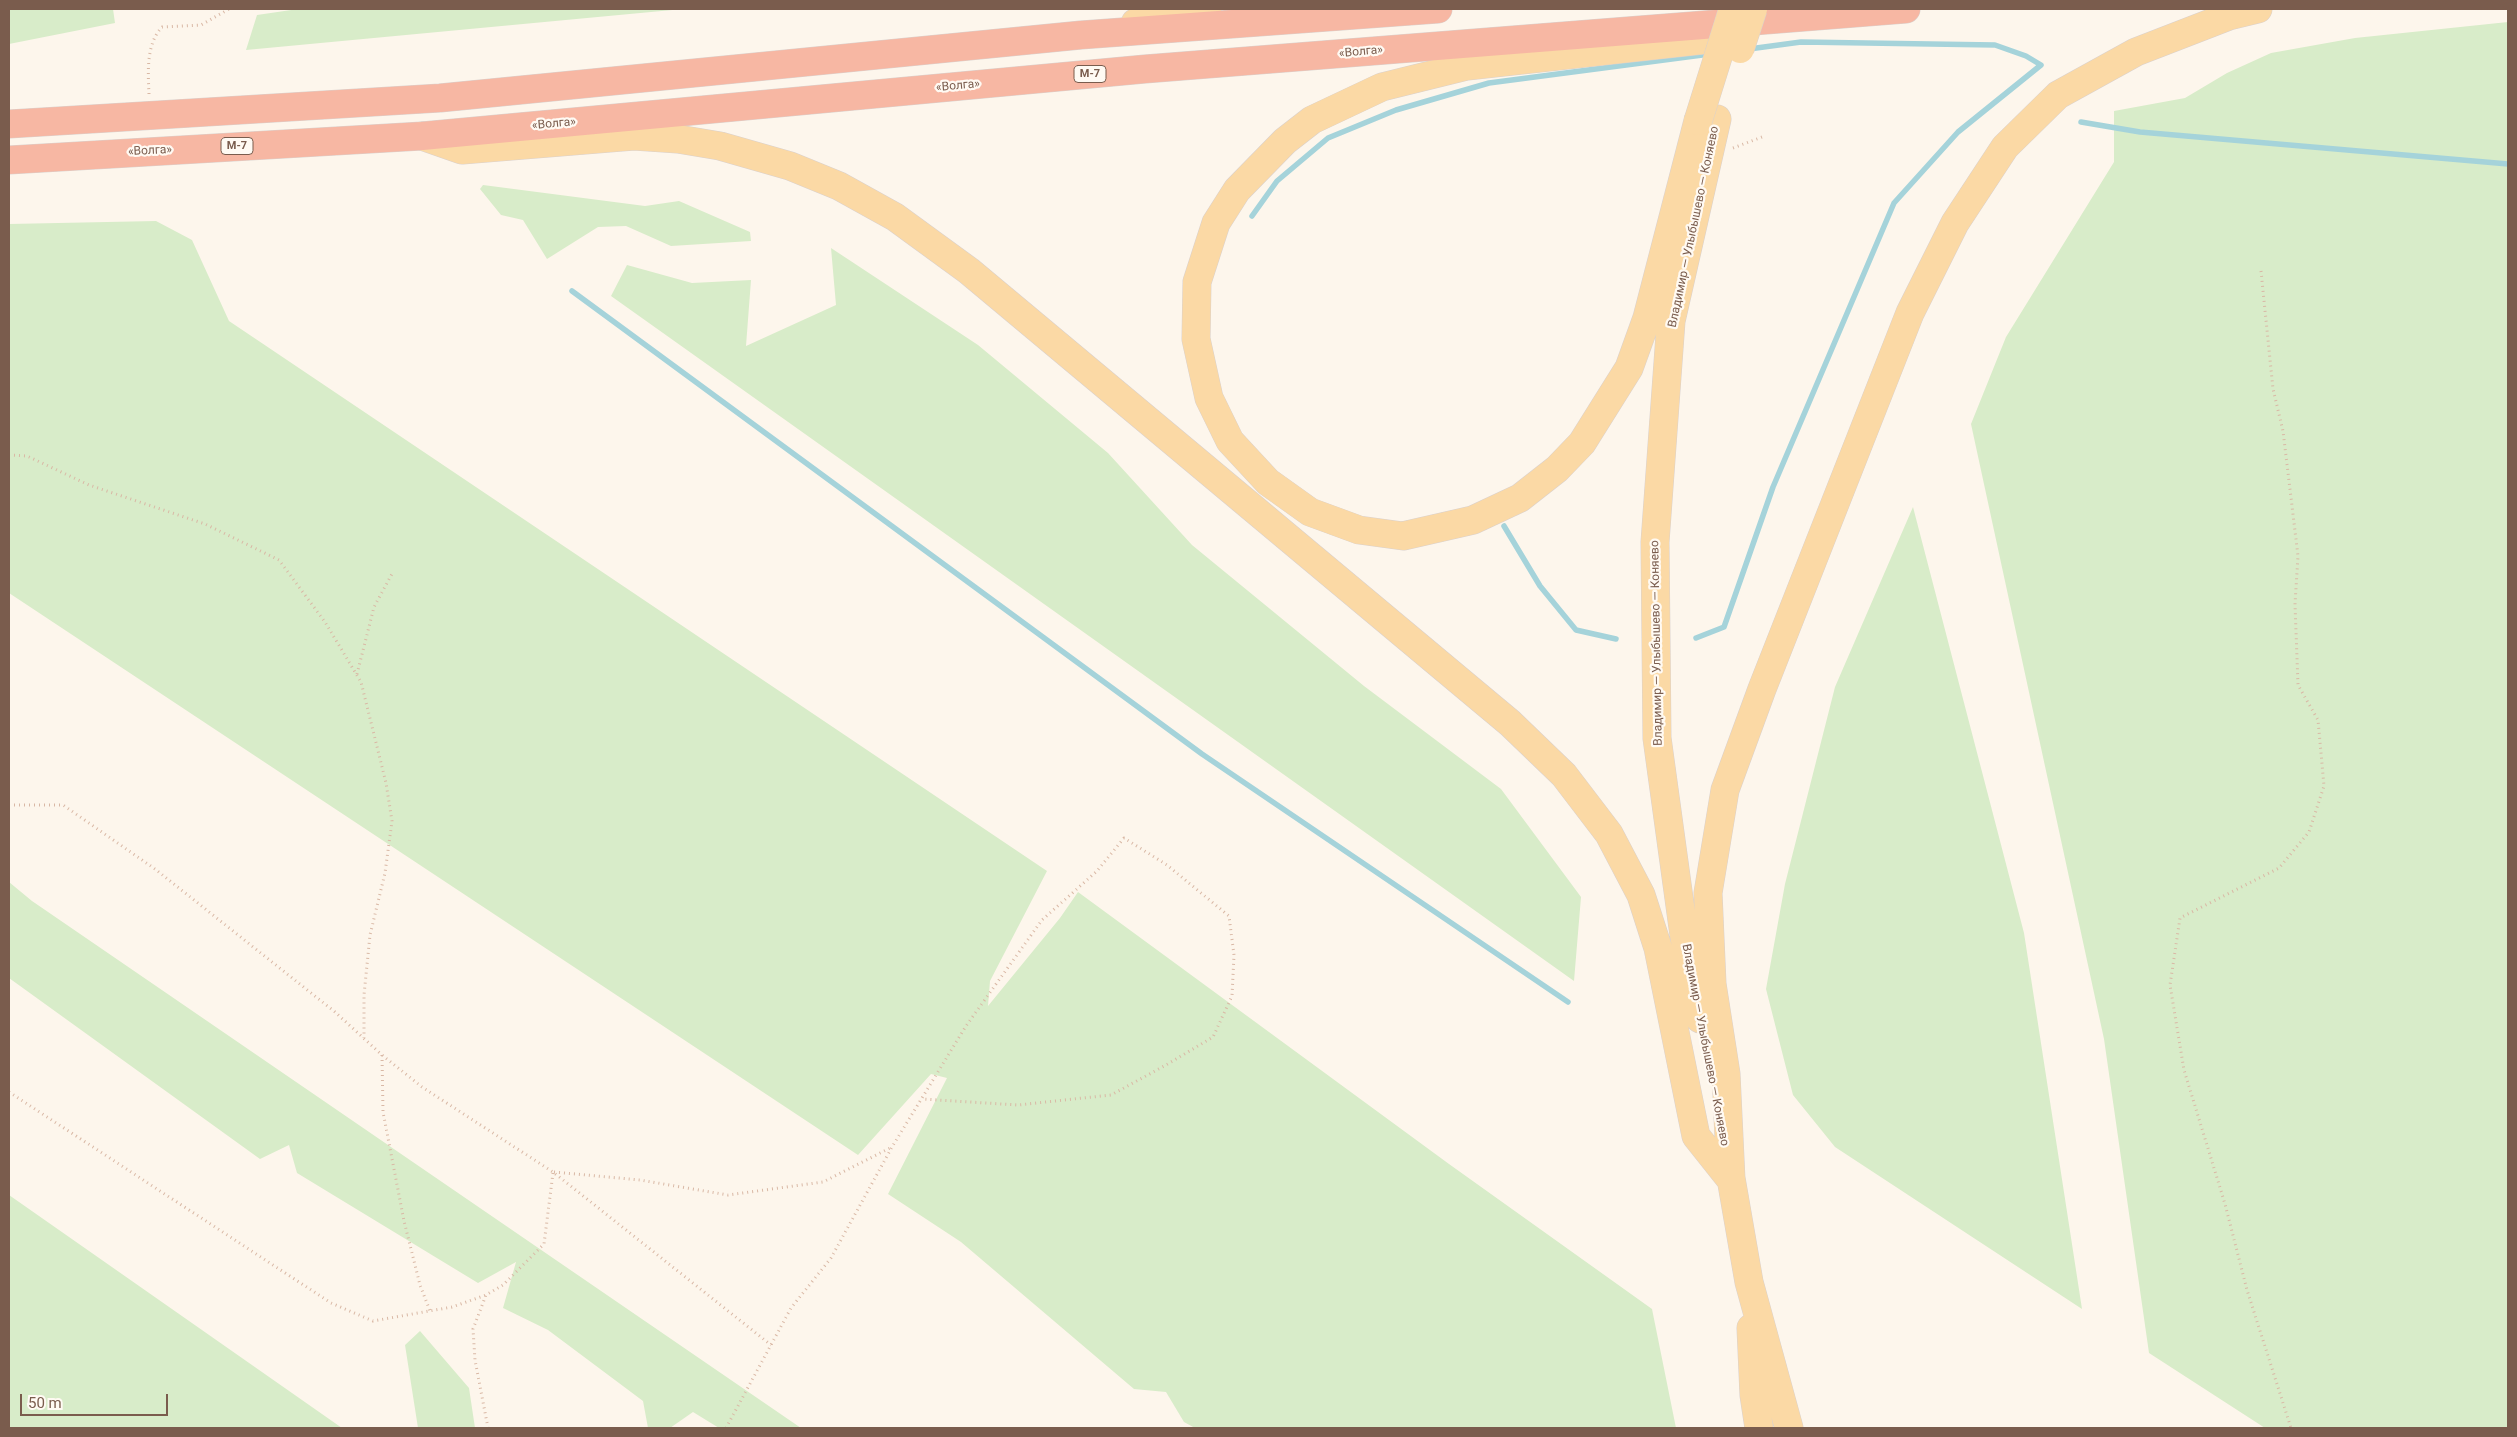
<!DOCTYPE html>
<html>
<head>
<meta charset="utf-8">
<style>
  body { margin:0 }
  #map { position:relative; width:2517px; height:1437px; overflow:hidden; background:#fdf6ec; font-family:Roboto,sans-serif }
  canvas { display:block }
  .frame { position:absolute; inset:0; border:10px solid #7a5c4d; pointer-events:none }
  .scale { position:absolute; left:20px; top:1394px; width:148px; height:22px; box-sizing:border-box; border:2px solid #7a5c4d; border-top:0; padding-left:6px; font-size:15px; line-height:18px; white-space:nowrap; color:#7a5c4d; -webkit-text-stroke:4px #fffaf3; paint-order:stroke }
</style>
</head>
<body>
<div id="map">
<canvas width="2517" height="1437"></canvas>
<div class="frame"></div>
<div class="scale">50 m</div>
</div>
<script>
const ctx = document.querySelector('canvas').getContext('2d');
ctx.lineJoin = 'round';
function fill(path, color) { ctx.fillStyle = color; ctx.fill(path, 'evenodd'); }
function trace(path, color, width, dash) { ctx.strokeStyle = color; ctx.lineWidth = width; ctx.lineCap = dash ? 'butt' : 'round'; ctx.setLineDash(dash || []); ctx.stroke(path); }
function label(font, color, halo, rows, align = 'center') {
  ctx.font = font + ' Roboto,sans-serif'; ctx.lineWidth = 4.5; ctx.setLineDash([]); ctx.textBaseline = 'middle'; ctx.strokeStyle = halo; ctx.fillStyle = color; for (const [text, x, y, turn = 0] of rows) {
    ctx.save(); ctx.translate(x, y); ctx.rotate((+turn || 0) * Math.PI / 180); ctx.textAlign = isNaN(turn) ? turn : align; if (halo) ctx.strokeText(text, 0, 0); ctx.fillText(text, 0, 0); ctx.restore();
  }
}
const green = new Path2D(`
  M9,9H113L115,23L9,44Z
  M298,9H683L246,50L257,15Z
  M2508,22V1428H2265L2149,1353L2104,1039L1971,424L2006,337L2114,162V111L2185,98L2227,73L2271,53L2355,38Z
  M483,185L645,206L679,201L750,232L751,241L671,246L626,226L598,227L547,259L523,220L501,215L480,189Z
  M156,221L192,240L229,321L1047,871L990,981L988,1006L1060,918L1078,892L1449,1164L1652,1309L1676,1428H1195L1184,1422L1166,1392L1134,1389L961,1242L888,1194L947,1078L931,1074L858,1155L9,593V224Z
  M831,248L978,345L1108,453L1192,545L1364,686L1501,789L1581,897L1574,981L611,296L627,265L692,283L751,280L746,346L836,305Z
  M1913,507L2024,933L2082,1309L1835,1147L1793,1095L1766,989L1785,884L1835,687Z
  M9,882L32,901L801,1428H719L693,1412L670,1428H648L643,1401L548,1330L503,1308L516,1262L478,1283L297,1173L289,1145L260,1159L9,978Z
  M9,1195L342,1428H9Z
  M420,1331L469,1388L475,1428H418L405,1345Z`);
const stream = new Path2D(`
  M2081,122L2140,132L2508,164
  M1252,216L1277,181L1328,138L1396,110L1489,83L1710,54
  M572,291L1202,754L1568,1002
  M1504,526L1540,586L1576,630L1616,639
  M1696,638L1724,627L1773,487L1894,203L1958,132L2041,65L2026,56L1995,45L1801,42L1749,49`);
const path = new Path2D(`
  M149,94C148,72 146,44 162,27L201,25L229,9
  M1733,148L1762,137
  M2261,271L2273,389L2283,431L2298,556L2295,604L2298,685L2318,720L2324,786L2309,832L2279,868L2180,918L2170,985L2184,1070L2225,1204L2247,1290L2291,1428
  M9,455L27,456L89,485L205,524L279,560L325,622L361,682L386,783L392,821L385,873L370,935L364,995V1038
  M357,674L374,607L393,572
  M9,805H63L155,869L335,1012L382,1055L422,1087L553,1172L771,1345
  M382,1055L383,1112L404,1221L420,1285L430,1311
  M9,1092L331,1303L373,1321L452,1307L486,1295
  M554,1172L640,1180L728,1195L823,1182L892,1147
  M488,1428L475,1360L473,1329L486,1295L503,1285L544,1244L553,1173
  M726,1428L791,1308L831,1258L892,1147L966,1026L1042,920L1097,871L1124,838L1167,865L1229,916L1234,955L1232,996L1213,1037L1166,1065L1111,1095L1018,1105L922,1099`);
const major = new Path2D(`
  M1135,23L1207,9
  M1698,121L1647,318L1629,368L1582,443L1557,469L1520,498L1473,520L1403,536L1359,530L1310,512L1268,482L1230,441L1209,398L1196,339L1197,282L1216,223L1237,190L1285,141L1312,120L1382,87L1467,66L1712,39L1744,26
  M422,136L462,150L634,136L678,139L720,146L790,166L839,186L895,217L969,271L1510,723L1564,775L1609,834L1641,895L1658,948L1696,1136L1731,1180
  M1700,1019L1684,935L1657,738L1655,542L1671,321L1717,119
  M1728,1161L1749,1282L1789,1428
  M1731,1180L1726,1074L1712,984L1708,893L1725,790L1762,689L1910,313L1955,223L2005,147L2058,95L2136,52L2229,16L2258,9
  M1751,1328L1754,1395L1759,1428`);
const highway = new Path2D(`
  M9,124L440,98L1081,35L1438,9
  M9,160L422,136L1145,69L1906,9`);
const majorBridge = new Path2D(`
  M1740,49L1753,9
  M1698,121L1733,9`);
const shields = [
  [1090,74,32],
  [237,146,32]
];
const shieldNames = [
  ["М-7",1090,74],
  ["М-7",237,146]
];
const streetNames = [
  ["«Волга»",1361,52,-5],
  ["«Волга»",958,86,-5],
  ["«Волга»",554,124,-5],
  ["«Волга»",150,151,-3],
  ["Владимир — Улыбышево — Коняево",1694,227,-78],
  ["Владимир — Улыбышево — Коняево",1657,643,-91],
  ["Владимир — Улыбышево — Коняево",1705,1045,79]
];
fill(green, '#d8ecc9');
trace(stream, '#a5d3da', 5.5);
trace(major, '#dad1cd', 29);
trace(highway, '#dad1cd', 29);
trace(path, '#d9b8a5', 3, [1, 4]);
trace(major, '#fbd9a5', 28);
trace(highway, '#f7b7a3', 28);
trace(majorBridge, '#dad1cd', 29, []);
trace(majorBridge, '#fbd9a5', 28);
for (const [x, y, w] of shields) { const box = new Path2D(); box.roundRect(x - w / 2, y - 8.5, w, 17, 4); ctx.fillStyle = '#fffaf3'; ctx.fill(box); trace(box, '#7a5c4d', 1); }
label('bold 11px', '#7a5c4d', null, shieldNames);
label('12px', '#7a5c4d', '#fffaf3', streetNames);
</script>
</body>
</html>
